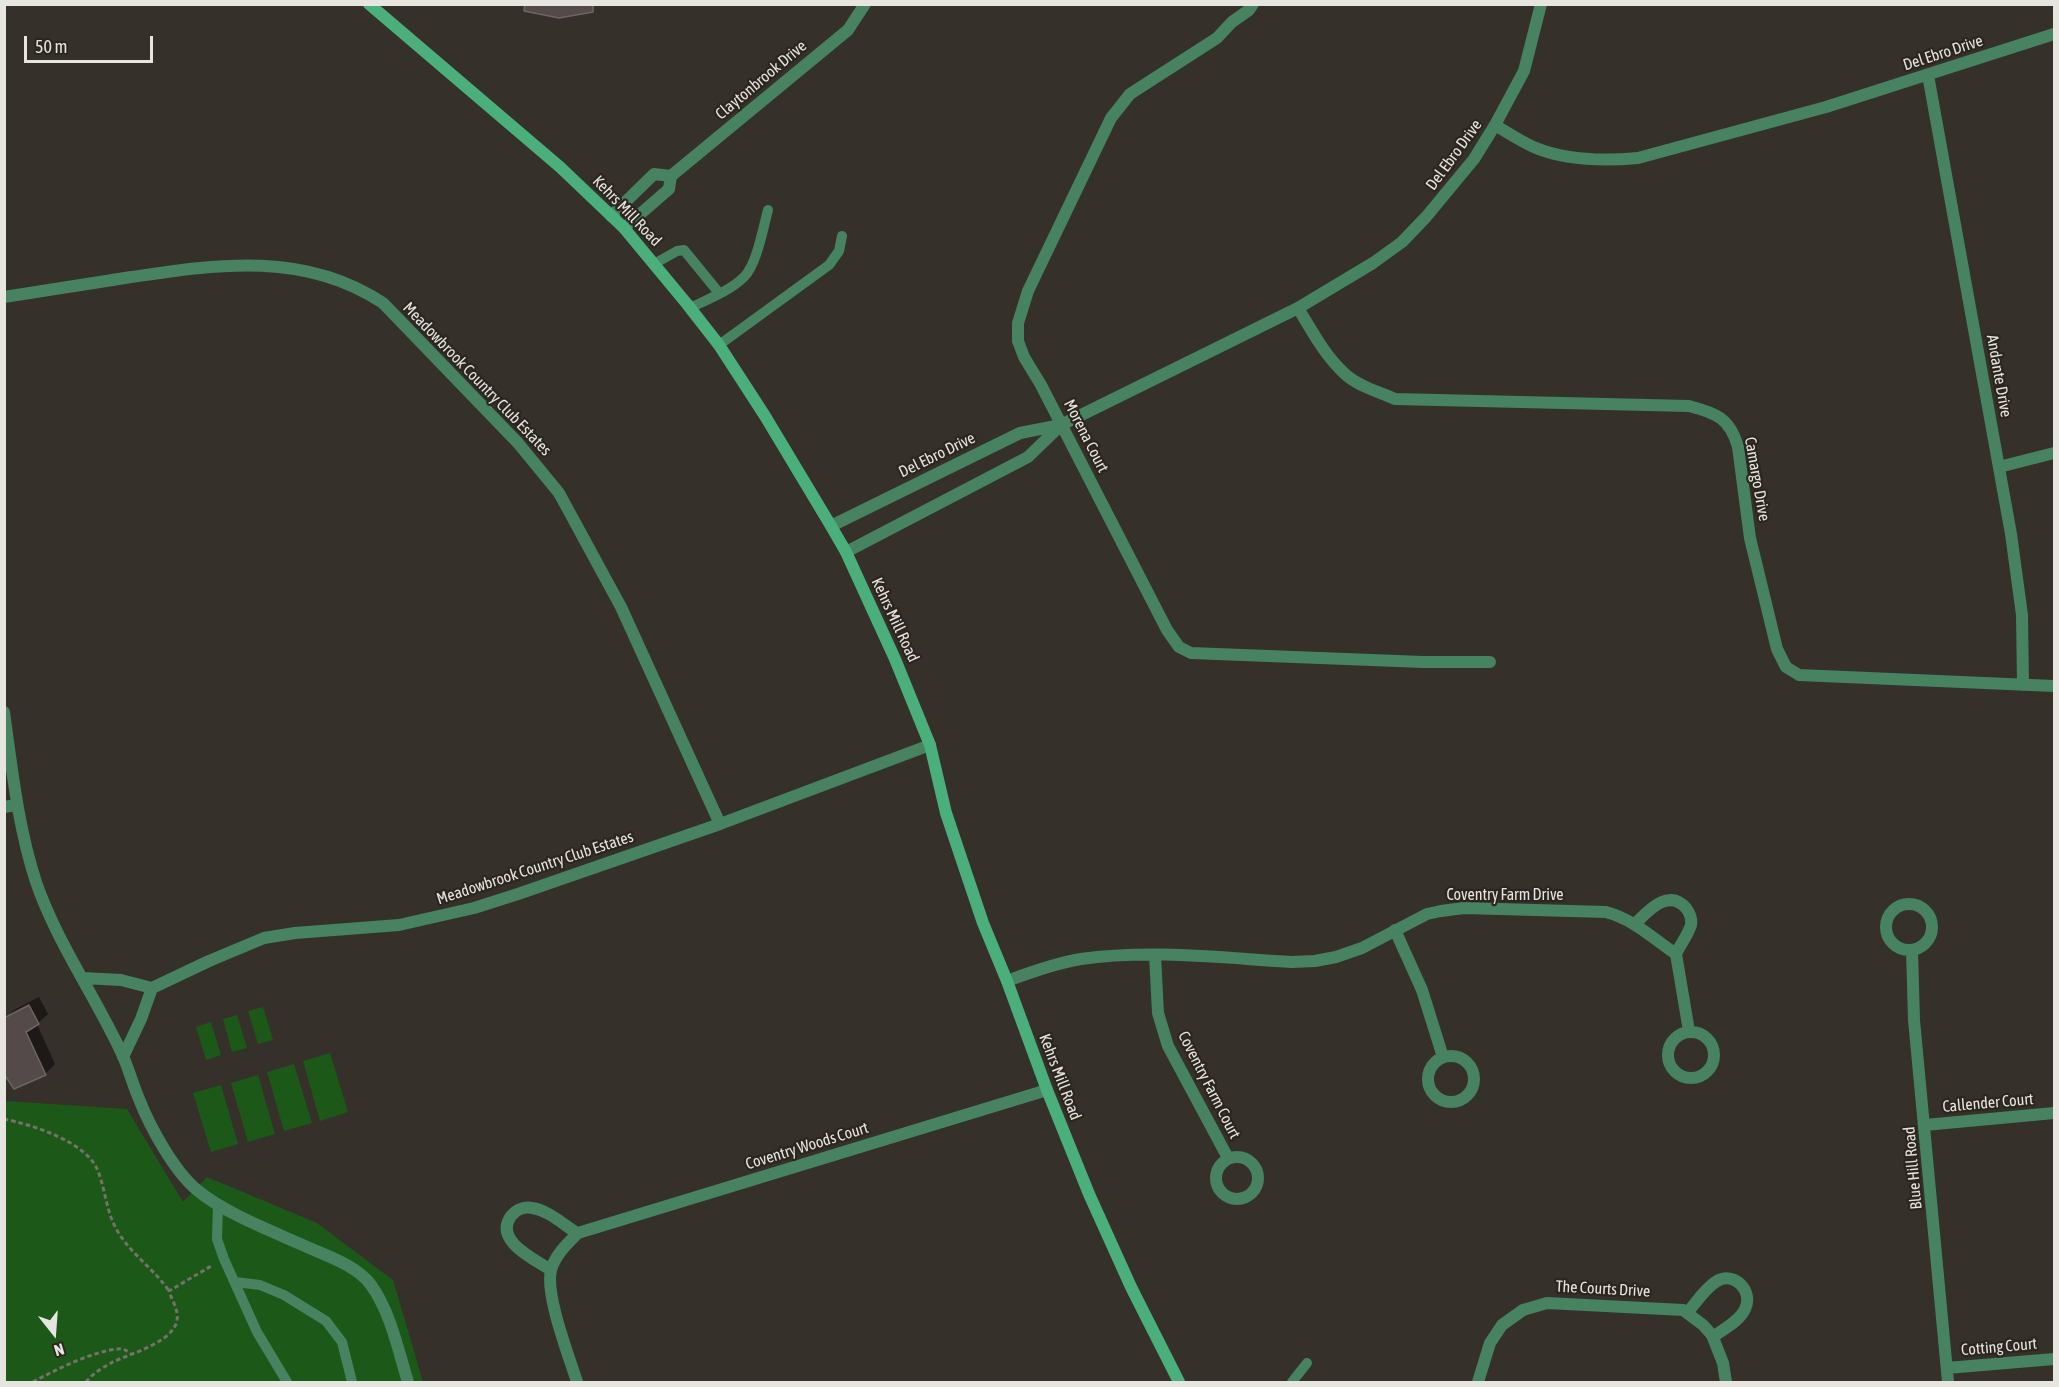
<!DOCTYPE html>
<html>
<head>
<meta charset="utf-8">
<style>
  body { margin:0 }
  #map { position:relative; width:2059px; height:1387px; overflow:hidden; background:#35302a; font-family:"Asap Condensed",sans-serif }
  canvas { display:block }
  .frame { position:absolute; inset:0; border:6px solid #e7e5e0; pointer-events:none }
  .north { position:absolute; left:24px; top:1303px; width:60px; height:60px; -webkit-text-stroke:4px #2b2620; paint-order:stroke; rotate:163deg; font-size:16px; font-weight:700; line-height:24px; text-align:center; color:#e7e5e0 }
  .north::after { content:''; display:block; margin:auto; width:21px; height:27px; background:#e7e5e0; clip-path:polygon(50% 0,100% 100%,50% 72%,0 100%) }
  .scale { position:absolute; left:24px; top:36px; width:129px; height:27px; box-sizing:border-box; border:3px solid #e7e5e0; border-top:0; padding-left:8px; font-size:18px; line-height:21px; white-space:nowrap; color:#e7e5e0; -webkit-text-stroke:4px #2b2620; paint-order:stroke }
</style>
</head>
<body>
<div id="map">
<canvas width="2059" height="1387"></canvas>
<div class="frame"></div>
<div class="north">N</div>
<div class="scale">50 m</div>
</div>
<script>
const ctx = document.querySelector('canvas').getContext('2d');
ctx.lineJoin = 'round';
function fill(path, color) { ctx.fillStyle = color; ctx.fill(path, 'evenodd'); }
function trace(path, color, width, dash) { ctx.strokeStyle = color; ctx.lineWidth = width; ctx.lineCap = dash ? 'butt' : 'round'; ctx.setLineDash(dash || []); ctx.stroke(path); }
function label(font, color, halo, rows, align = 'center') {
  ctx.font = font + ' "Asap Condensed",sans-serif'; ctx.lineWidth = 4.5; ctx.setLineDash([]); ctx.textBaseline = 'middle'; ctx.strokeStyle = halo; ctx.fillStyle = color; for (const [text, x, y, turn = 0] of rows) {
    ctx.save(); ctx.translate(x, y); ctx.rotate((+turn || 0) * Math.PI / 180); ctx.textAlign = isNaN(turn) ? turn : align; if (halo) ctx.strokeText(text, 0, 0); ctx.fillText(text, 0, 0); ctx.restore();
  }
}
const green = new Path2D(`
  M263,1007L273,1040L258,1044L248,1011Z
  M237,1015L247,1048L232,1052L223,1019Z
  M211,1022L221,1055L206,1060L196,1027Z
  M330,1053L348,1112L320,1121L303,1061Z
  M294,1064L312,1123L284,1131L267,1072Z
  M258,1075L275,1134L248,1142L231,1083Z
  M221,1085L238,1144L211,1152L193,1093Z
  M5,1101L127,1109L183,1202L207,1177L317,1223L393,1280L423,1382H5Z`);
const shadow = new Path2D(`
  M39,997L48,1014L37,1024L55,1064L45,1074L4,1019L14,1010Z`);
const building = new Path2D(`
  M525,4H593V12L559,18L524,11Z
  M29,1005L39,1024L26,1032L46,1075L14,1089L4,1074V1018Z`);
const path = new Path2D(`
  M4,1119C33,1125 87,1142 98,1171C106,1192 106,1212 118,1232C132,1255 154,1269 169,1291
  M33,1382C55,1370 93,1351 118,1349C124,1348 127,1351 131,1354
  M86,1382C92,1374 102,1368 111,1363C130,1353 182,1341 177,1313C176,1306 171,1298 169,1291L213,1265`);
const service = new Path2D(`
  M654,264L677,251L684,250L719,293
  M690,308C708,299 730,291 744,277C757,264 763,228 768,210
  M719,345L829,265L839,251L842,236
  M218,1204L217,1239L224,1259L257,1332L287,1382
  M235,1282L260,1285L284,1295L326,1321L342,1342L352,1382
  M1292,1382L1307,1363`);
const minor = new Path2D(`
  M1253,4L1249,10L1232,22L1217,38L1130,94L1111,118L1028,291L1018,323V341L1024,357L1041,385L1167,630L1179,647L1191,653L1423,662H1490
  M1928,75L2011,534L2022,615L2023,685
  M1495,125L1524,71L1541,4
  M611,216L654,174L671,176
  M624,228L669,189L671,176L848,30L865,4
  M4,297C47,290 89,284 131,277C219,264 305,251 383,303L518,443L559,493L621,607L720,824
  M1298,308C1312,331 1325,356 1345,374C1358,386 1379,392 1395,399L1689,406C1716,413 1730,418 1738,447L1750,538L1777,649L1786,667L1799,675L2054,686
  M1999,467L2054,453
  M831,526L1020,433L1061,425L1298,308L1373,263L1402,242L1426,217L1474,159L1495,125C1508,133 1522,142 1536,148C1568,161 1605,161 1638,158L1826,107L2054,34
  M846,552L1028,457L1060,426
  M4,712C12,769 18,827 36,882C57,943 96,997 123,1056C129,1070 133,1085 139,1099C150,1127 174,1171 197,1190C227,1215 277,1233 314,1250C333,1258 359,1268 371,1285C391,1313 398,1350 408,1382
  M4,807L17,805
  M1886 927a23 23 0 1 1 46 0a23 23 0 1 1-46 0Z
  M1635,924C1648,911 1668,888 1686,908C1689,912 1692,919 1691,925C1688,935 1680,945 1676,954
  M1395,930L1422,990L1443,1057
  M1912,950L1914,1020L1948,1382
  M1155,955L1158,1013L1168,1046L1228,1158
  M83,978L121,980L152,988L209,961L264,938L295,933L399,925L474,908L518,894L720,824L930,745
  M1007,981C1031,972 1056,963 1081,959C1150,949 1223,958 1292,962L1315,961L1336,957L1362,948L1427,914L1441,911L1464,908L1606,912C1635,920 1652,938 1676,954L1689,1031
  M1668 1055a23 23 0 1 1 46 0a23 23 0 1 1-46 0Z
  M1428 1079a23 23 0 1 1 46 0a23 23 0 1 1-46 0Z
  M123,1057L141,1019L152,988
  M1925,1125L2054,1113
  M1216 1178a21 21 0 1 1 42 0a21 21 0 1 1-42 0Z
  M551,1270C536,1260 493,1241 511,1216C516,1210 524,1206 532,1208C548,1210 564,1225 577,1233
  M1687,1313C1696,1303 1705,1288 1717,1281C1734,1271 1754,1291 1745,1309C1740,1321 1723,1329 1713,1337
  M1947,1368L2054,1359
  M577,1382C569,1356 545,1295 551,1270C555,1255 568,1243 578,1233L1047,1090
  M1478,1382L1490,1343L1502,1325L1523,1310L1547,1303L1683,1310L1703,1325L1712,1335L1723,1363L1726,1382`);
const secondary = new Path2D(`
  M369,4L560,167L624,228L687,304L719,345L765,416L831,526L846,552L895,659L930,745L946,813L983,923L1007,981L1047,1090L1089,1194L1131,1287L1179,1382`);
const streetNames = [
  ["Del Ebro Drive",1943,53,-18],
  ["Claytonbrook Drive",761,80,-40],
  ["Del Ebro Drive",1454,155,-54],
  ["Kehrs Mill Road",627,211,46],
  ["Andante Drive",1999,376,80],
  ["Meadowbrook Country Club Estates",477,379,46],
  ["Morena Court",1086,436,63],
  ["Del Ebro Drive",937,455,-26],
  ["Camargo Drive",1757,479,80],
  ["Kehrs Mill Road",895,620,65],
  ["Meadowbrook Country Club Estates",535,868,-18],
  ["Coventry Farm Drive",1505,895],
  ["Kehrs Mill Road",1060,1077,69],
  ["Coventry Farm Court",1209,1085,63],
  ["Callender Court",1988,1103,-5],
  ["Coventry Woods Court",807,1146,-17],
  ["Blue Hill Road",1913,1168,-95],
  ["The Courts Drive",1603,1289,3],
  ["Cotting Court",1999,1347,-5]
];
fill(green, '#1c5918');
fill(shadow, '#0007');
fill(building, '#544a49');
trace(building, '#6e6563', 1.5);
trace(path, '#75716b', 3, [4.5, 3]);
trace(service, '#478261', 10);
trace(minor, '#478261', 12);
trace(secondary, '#4baf7b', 12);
label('16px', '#e7e5e0', '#2b2620', streetNames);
</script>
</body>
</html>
